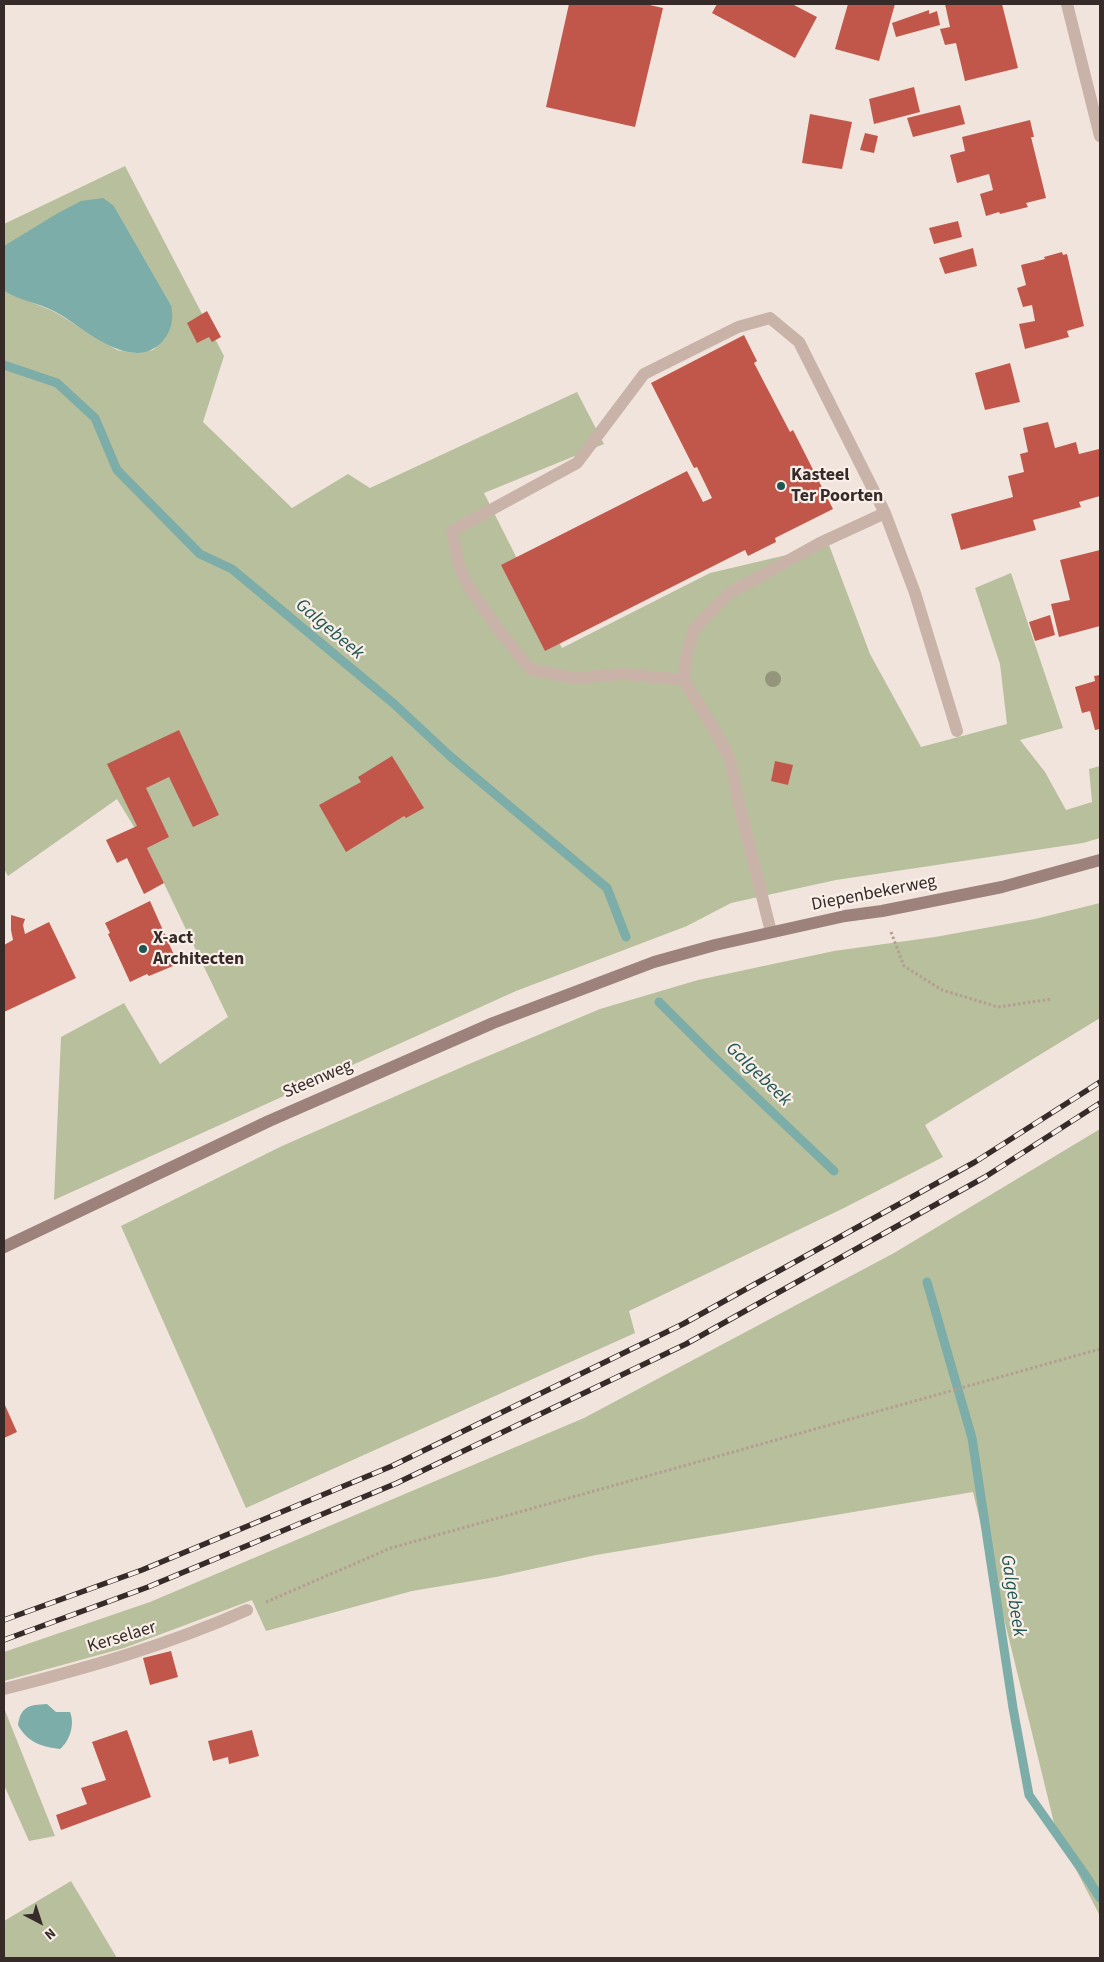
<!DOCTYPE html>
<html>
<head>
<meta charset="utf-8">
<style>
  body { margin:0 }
  #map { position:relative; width:1104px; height:1962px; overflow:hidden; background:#f1e4dc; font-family:"Source Sans 3",sans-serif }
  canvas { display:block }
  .frame { position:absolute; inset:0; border:5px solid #362b28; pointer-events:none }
  .north { position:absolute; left:15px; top:1897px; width:50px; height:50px; -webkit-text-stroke:4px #f9efe8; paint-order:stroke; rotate:140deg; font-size:14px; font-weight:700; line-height:20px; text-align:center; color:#362b28 }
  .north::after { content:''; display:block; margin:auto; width:18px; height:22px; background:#362b28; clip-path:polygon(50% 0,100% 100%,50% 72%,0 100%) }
</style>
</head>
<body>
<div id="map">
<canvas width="1104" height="1962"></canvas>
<div class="frame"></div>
<div class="north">N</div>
</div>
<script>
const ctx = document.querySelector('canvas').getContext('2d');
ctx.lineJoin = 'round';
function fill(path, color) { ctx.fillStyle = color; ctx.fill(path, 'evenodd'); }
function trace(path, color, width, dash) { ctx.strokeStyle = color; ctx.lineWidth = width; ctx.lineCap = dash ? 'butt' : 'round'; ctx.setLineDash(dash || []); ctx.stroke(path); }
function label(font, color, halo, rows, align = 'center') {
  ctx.font = font + ' "Source Sans 3",sans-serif'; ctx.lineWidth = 4.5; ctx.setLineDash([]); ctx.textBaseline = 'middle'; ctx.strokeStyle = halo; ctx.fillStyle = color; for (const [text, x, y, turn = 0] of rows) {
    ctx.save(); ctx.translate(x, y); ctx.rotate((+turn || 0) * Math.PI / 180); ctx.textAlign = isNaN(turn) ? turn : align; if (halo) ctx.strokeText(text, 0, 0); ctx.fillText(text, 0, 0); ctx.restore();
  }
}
const green = new Path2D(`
  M125,166L224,356L203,422L292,508L348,474L370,488L577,392L604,444L484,493L562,648L710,573L829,545L870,654L921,747L1007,724L1000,664L975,588L1011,573L1063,728L1020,740L1045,772L1066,810L1092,802L1089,769L1100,766V838L1083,843L836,880L731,903L687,926L516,991L54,1200L61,1037L124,1003L160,1064L228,1017L147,848L117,799L8,876L4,869V291L53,311L117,350L134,353L153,350L165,338L171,305L114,206L4,277V224Z
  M1100,903V1018L925,1125L943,1157L844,1208L629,1311L635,1333L246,1508L121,1226L282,1146L469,1064L600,1009L698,980L834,951L935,937L1035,919Z
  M1100,1129V1916L1056,1831L973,1492L596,1555L496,1577L412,1591L266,1631L252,1600L124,1648L4,1681V1652L150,1602L584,1418L894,1253Z
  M4,1708L55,1836L29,1841L4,1785Z
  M71,1881L117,1958H4V1921Z`);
const water = new Path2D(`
  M103,198L114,206L171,305C174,318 172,330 163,341C131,375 84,327 54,311C38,303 19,300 4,291V246L58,213L81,201Z
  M47,1704L56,1712H70C75,1724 70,1741 60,1749C42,1747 27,1742 18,1725C21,1706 29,1705 47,1704Z`);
const stream = new Path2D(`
  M4,365L57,383L95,418L117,470L200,554L232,569L393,703L451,757L607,888L626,937
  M659,1002L712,1055L834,1171
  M927,1282L972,1438L1013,1708L1029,1795L1084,1873L1100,1898`);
const building = new Path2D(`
  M569,4H645L663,8L635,127L546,107Z
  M717,4H792L817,17L795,58L712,13Z
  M848,4H895L879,61L835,49Z
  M945,4H1002L1018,68L965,81L956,43L945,45L940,29L950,27Z
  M929,10V14L937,11L940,25L896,37L892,23Z
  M914,87L920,112L874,124L869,99Z
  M960,105L965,124L913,137L907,118Z
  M810,114L852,122L842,169L802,163Z
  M1030,120L1034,137H1031L1046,198L1026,203L1028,207L1000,214L999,212L986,216L980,194L993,190L989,174L957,183L950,155L965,151L962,137Z
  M865,133L878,136L874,153L860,150Z
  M958,221L962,237L934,244L929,228Z
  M973,248L977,266L945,274L939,258Z
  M1062,252L1063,255L1067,254L1084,326L1067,331L1069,337L1025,349L1019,324L1035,321L1032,305L1023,307L1017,288L1026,285L1021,265L1045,259L1044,257Z
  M207,311L221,337L212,342L209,337L197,343L187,323Z
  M744,335L757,361L754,363L790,432L793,430L833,509L775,538L776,542L748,556L745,550L545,651L501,565L687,471L703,502L712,498L697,467L694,468L651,383Z
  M1010,363L1020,402L985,410L975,373Z
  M1048,422L1055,448L1076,442L1079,454L1099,449L1100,496L1079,502L1081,507L1033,520L1036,530L961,550L951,514L1013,497L1008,476L1024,472L1020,454L1028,452L1023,428Z
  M1100,550V626L1059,637L1051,604L1070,600L1060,560Z
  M1050,615L1055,635L1035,641L1029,622Z
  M1100,675V729L1095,730L1090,711L1082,713L1075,687L1095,681L1094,676Z
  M179,730L219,815L193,827L169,777L146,788L169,837L147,848L164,883L144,894L127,858L117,863L106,840L137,826L107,764Z
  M392,756L424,808L406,818L404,816L346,852L319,805L361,782L358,777Z
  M775,761L793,765L788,785L771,781Z
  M150,901L178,964L149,976L147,974L130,982L108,934L110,933L105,923Z
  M11,915L25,919L23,925L25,934L49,922L76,978L4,1012V945L13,940L11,930Z
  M4,1403L17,1432L4,1438Z
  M171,1651L178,1677L150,1685L143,1658Z
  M127,1730L151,1797L61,1830L56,1815L87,1804L81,1788L106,1780L92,1742Z
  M252,1730L259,1756L229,1764L228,1757L213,1761L208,1741Z`);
const path = new Path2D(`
  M891,932L904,966L942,990L998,1007L1052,999
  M266,1602L391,1548L1100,1349`);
const lane = new Path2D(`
  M684,680L623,674L574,678L530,669L498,629L467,584L459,565L452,531L577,463L644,374L738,327L770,318L799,342L885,513
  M771,932L738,800L730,759L714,729L684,680L685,662L694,629L728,594L820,543L885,513L915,593L957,731`);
const street = new Path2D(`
  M1067,4L1100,136
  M4,1689C87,1668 168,1645 247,1610`);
const secondary = new Path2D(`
  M4,1247L269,1121L493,1023L654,962L715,945L845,916L882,911L1002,887L1100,860`);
const rail = new Path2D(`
  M4,1620L142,1570L392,1466L683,1324L975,1162L1100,1082
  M4,1640L148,1587L397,1483L686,1344L985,1177L1100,1103`);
const trees = [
  [773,679]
];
const markers = [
  [781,486,5,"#1f5652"],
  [143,949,5,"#1f5652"]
];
const poiNames = [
  ["Kasteel",791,476],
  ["Ter Poorten",791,497],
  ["X-act",153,939],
  ["Architecten",153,960]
];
const streetNames = [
  ["Diepenbekerweg",874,894,-11],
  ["Steenweg",318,1080,-23],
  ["Kerselaer",122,1638,-17]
];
const waterNames = [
  ["Galgebeek",329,630,40],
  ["Galgebeek",758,1075,44],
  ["Galgebeek",1012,1596,81]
];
fill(green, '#b8bf9c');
fill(water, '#7cada8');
trace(stream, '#7cada8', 9);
fill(building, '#c1574a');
trace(path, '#b49d92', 3, [2.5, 2.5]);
trace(lane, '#c9b3a8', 12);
trace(street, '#c9b3a8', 12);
trace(secondary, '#9c827a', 12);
trace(rail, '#362b28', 5.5);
trace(rail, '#f9efe8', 4, [11]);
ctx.fillStyle = '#95947c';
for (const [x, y] of trees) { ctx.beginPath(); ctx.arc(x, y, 8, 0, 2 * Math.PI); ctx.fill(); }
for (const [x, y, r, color] of markers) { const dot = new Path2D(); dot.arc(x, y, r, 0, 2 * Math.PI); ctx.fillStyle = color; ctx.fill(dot); trace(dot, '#f9efe8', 2); }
label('bold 18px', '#362b28', '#f9efe8', poiNames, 'left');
label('18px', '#362b28', '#f9efe8', streetNames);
label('italic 19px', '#1f5652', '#f9efe8', waterNames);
</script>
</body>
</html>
